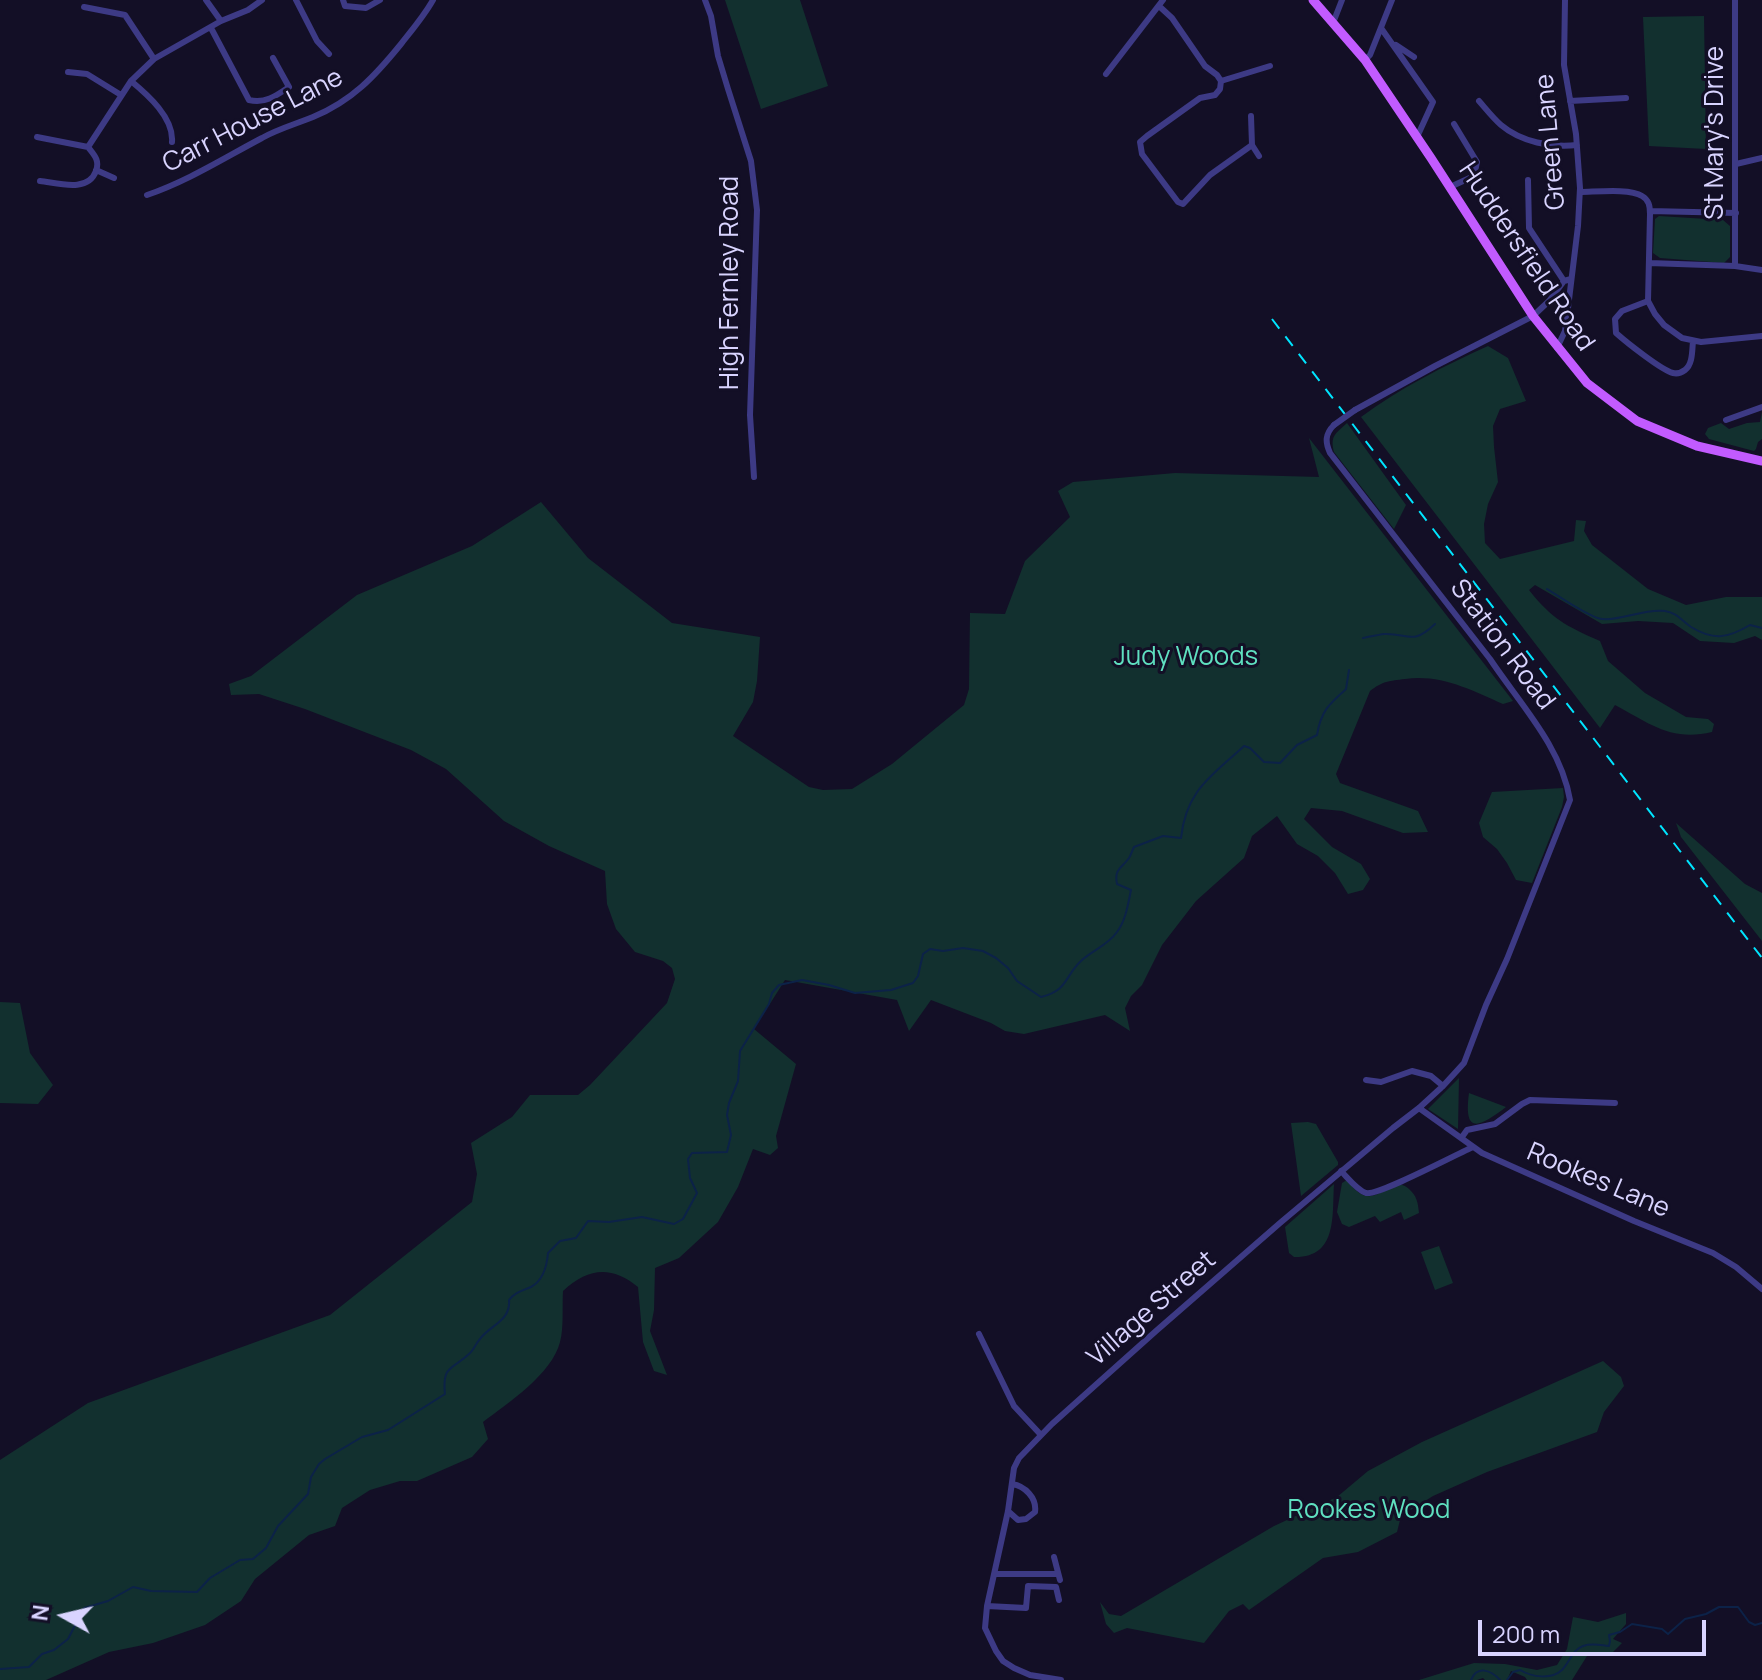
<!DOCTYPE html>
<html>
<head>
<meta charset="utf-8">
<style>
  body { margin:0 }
  #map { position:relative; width:1762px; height:1680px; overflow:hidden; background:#130f26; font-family:Manrope,sans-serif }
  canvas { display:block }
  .north { position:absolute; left:24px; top:1576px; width:80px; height:80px; -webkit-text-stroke:6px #130f26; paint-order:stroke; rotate:278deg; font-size:22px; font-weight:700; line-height:32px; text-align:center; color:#d9d4ff }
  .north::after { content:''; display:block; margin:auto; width:28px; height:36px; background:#d9d4ff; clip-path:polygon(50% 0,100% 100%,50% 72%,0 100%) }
  .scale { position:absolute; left:1478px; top:1620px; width:228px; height:36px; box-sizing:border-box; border:4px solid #d9d4ff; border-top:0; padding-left:10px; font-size:24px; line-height:28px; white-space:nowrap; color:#d9d4ff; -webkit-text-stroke:6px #130f26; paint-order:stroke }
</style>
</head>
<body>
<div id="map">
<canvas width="1762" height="1680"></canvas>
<div class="north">N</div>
<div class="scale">200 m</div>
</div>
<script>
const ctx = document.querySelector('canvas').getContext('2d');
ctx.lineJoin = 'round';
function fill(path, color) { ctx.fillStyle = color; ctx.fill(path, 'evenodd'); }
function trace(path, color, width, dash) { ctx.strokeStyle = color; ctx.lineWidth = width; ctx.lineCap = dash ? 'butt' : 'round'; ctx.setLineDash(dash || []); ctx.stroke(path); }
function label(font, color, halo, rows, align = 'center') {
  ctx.font = font + ' Manrope,sans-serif'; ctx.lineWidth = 6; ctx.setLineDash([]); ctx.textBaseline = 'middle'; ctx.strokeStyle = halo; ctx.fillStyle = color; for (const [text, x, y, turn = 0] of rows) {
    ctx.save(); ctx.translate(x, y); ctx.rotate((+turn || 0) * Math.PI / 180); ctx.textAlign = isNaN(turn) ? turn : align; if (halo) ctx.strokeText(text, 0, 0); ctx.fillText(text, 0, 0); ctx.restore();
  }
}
const green = new Path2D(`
  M725,0H800L828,86L761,109Z
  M1704,16L1706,149L1649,146L1643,17Z
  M1659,216L1723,220L1730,226V257L1724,263L1660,258L1653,253L1655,219Z
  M1488,346L1508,358L1526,401L1500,409L1493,426L1494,447L1498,482L1488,504L1484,524L1485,543L1500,559L1574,541L1576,520L1586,521L1584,531L1592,545L1648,589L1686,605L1726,597H1762V640L1755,636L1734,643L1700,641L1673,623L1638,621L1602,624L1535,585L1529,590C1552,619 1566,626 1600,641L1608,661L1645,693L1686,717L1708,719L1714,724L1712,732C1671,742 1649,723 1615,705L1600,728L1361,417C1400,388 1444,366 1488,346Z
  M1762,412V439L1758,442L1756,449L1754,451L1709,439L1705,434L1708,428L1721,423L1729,429L1747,423L1760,422Z
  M1347,423L1406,505L1394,529L1334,452C1330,436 1335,434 1347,423Z
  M1309,438L1513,701L1503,704C1471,690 1441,674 1405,679C1389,681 1383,681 1370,691L1336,774L1340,783L1418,811L1428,832L1403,833L1342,811L1311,808L1304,819L1332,847L1361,864L1370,879L1363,890L1348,894L1335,873L1318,856L1297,844L1277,816L1252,836L1244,858L1196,901L1162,945L1142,985L1131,996L1125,1008L1130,1031L1105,1015L1024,1034L1005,1031L991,1023L931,1000L909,1031L897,1000L785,980L754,1029L796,1064L776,1136L778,1148L770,1155L753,1149L738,1187L718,1222L679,1258L655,1268L654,1310L650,1331L667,1375L654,1371L643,1342L638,1287C611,1265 588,1268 563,1291C562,1306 564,1328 560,1342C552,1374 508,1403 483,1422L488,1439L472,1457L417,1481H400L370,1490L342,1508L335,1526L309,1535L255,1579L241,1601L205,1625L153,1643L109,1652L46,1680H0V1460L88,1403L330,1315L472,1202L477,1174L471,1143L512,1117L530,1095H578L590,1085L667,1003L675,979L672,968L663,961L635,952L616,929L607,904L605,871L549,846L504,821L446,769L411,750L305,709L259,694L231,695L229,684L251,676L357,595L472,546L541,502L588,558L672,623L760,637L757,681L753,702L733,736L809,787L823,790L852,789L892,764L964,705L969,689L970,613L1005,614L1025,561L1070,517L1058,491L1073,482L1175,473L1319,477Z
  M1563,788L1564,797L1562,807L1532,883L1516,880L1507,863L1497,849L1483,837L1479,823L1492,792Z
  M1676,823L1745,884L1762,893V941L1681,837Z
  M0,1002L20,1003L30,1053L53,1085L38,1104L0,1103Z
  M1459,1078L1458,1129L1428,1109Z
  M1469,1093L1506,1107C1481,1126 1463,1137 1469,1093Z
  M1308,1122L1316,1124L1338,1162V1165L1301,1196L1291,1123Z
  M1347,1180C1352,1186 1358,1195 1367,1196C1383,1198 1395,1176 1409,1189C1417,1196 1418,1203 1419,1213L1404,1220L1401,1212L1380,1222L1375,1216L1349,1227L1342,1224L1337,1212L1342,1183Z
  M1334,1184C1332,1215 1338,1258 1294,1257L1289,1253L1285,1227Z
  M1439,1246L1453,1283L1435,1290L1421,1252Z
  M1603,1361L1621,1377L1624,1386L1604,1412L1597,1432L1487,1472L1433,1496L1401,1516L1397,1532L1358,1552L1323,1558L1249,1610L1243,1604L1229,1611L1204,1643L1127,1628L1114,1633L1106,1624L1100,1602L1109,1614L1121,1616L1274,1526L1337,1497L1368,1471L1422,1442Z
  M1626,1613V1624L1613,1639L1622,1643L1612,1653L1587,1656L1572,1680H1527L1525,1677L1511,1671L1507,1680H1485L1483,1678L1477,1680H1419L1474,1663L1505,1664L1537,1670L1557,1665L1567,1649L1573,1617L1598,1622Z`);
const stream = new Path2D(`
  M1547,589C1559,596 1590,618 1602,619C1621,621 1645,608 1665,611C1677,613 1681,620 1691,627C1714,641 1728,638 1750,625L1762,628
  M1363,638C1369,637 1377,635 1384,634C1409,633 1412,646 1435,624
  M0,1669L29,1667L42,1654L54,1650L68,1639L84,1608L108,1601L133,1587L151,1591L197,1592L210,1578L240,1560L253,1559L266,1548L278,1526L308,1494L311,1477L319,1464L325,1459L362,1437L388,1430L445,1394C442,1365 452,1370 469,1354C474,1350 476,1343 480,1339C490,1325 511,1321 509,1300C515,1292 522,1291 531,1287C544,1280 547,1265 548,1253L560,1241L576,1238L588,1221L609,1222L642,1217L674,1224L683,1219L697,1193L690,1178L688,1159L692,1153L727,1152L731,1135L727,1115L729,1103L738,1081L740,1051L769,1004L772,993L779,985L802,980L829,985L855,993L891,990L913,983L918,976L923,954L930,949L943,951L963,948L983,951L996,958L1008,968L1017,981L1041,997C1069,990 1064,976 1082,960C1093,950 1108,945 1117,932C1126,920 1128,904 1131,890L1117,884C1114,869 1121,869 1129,858C1131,855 1132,851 1134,847L1163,836L1181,838C1186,790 1212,776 1244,746L1250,748L1264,762L1280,763L1297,745L1317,735C1321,711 1329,704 1346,689L1349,670
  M1471,1680C1477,1665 1491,1670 1500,1680
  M1507,1680L1513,1672L1520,1670C1532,1677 1551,1680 1562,1670C1570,1662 1572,1650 1583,1646C1592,1643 1599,1645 1609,1646L1610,1641L1609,1635L1620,1632L1632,1624L1662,1629L1668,1634L1685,1619L1706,1614L1719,1607H1738L1749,1622L1755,1625L1762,1623`);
const street = new Path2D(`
  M206,0L221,21
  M296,0L317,41L329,54
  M343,0L345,6L366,8L380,0
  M705,0L711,16L718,56L728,89L751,161L757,210L750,415L754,477
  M1735,0V266
  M1159,6L1172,18L1205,66L1217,75L1221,81L1220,89L1215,95L1200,98L1147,136L1140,142L1142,154L1178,202L1183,204L1210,175L1252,145
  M84,7L125,15L154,59
  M1333,23L1342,0
  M211,28L249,100C265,104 276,96 289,87L273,58
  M1381,28L1433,102L1417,137
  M1396,45L1414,57
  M1365,60L1370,55L1392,0
  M68,72L87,74L121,95
  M1106,74L1163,0
  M131,81C148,95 174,118 172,142
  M1221,81L1270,66
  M1479,101C1486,109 1493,118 1501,125C1521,142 1552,148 1577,145
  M1570,101L1626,98
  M1251,116L1252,145L1259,156
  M37,137L88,147C94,155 100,160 96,171C88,193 58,183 40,181
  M88,147L131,81L154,59L221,21L248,10L262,0
  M1736,164L1762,158
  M96,170L114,178
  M1528,180L1529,228L1564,281
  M1450,187L1474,176L1477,162L1454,124
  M1580,192C1595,192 1630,188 1642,196C1649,200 1650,206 1650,214L1648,301L1655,314L1664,325L1682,338L1701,342L1762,336
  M147,195C188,181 224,158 262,138C278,129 296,124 313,117C352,101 375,76 401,44C412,30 424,16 433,0
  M1650,211L1736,213
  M1649,263L1735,266L1762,270
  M1648,301L1622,311L1615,319L1616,333C1625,341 1661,370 1673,373C1677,374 1681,373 1685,370C1693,364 1692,350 1693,341
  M1557,348L1565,331L1568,308L1578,226L1580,188L1576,134L1564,65L1565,0
  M1355,410L1435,366L1533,316L1549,301L1564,281L1571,279
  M1726,420L1762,407
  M1366,1080L1381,1082L1412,1071L1431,1076L1443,1086
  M1419,1108L1482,1153L1634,1221L1713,1253L1736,1267L1762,1289
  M1462,1137L1467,1130L1495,1124L1522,1104L1530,1100L1615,1103
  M1341,1171C1348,1178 1357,1190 1366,1193C1378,1196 1457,1154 1473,1147
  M979,1334L1014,1406L1041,1435
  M1008,1511L1018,1520L1026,1519L1035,1512C1037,1498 1025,1486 1012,1484
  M1054,1557L1060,1580
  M994,1574H1058
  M987,1606L1026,1608L1028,1586L1056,1587L1059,1600
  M1061,1680L1030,1675L1014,1668L1003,1661L996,1651L985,1628L987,1606L1008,1511L1014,1468L1019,1458L1052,1424L1156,1331L1280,1223L1393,1128L1419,1108L1443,1086L1464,1063L1486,1005L1507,959L1570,800C1561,746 1520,704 1490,659L1330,453C1325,442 1325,434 1334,425`);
const primary = new Path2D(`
  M1313,0L1365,60L1431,158L1533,316L1587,383L1637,421L1697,446L1762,461`);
const rail = new Path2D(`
  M1272,319L1762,958`);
const streetBridge = new Path2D(`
  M1334,425L1355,410`);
const streetNames = [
  ["Carr House Lane",253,121,-27],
  ["St Mary's Drive",1716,133,-90],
  ["Green Lane",1551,142,-95],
  ["Huddersfield Road",1526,257,56],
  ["High Fernley Road",731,283,-90],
  ["Station Road",1502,645,53],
  ["Rookes Lane",1598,1181,23],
  ["Village Street",1152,1309,-41]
];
const parkNames = [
  ["Judy Woods",1186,658],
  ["Rookes Wood",1369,1511]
];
fill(green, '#12302f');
trace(stream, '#0c2248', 2);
trace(street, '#3d3a85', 6);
trace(primary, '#c25bff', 9);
trace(rail, '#00e5ff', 2, [12, 10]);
trace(streetBridge, '#3d3a85', 6);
label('26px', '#d9d4ff', '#130f26', streetNames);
label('26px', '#5fe0c0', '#130f26', parkNames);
</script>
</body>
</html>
